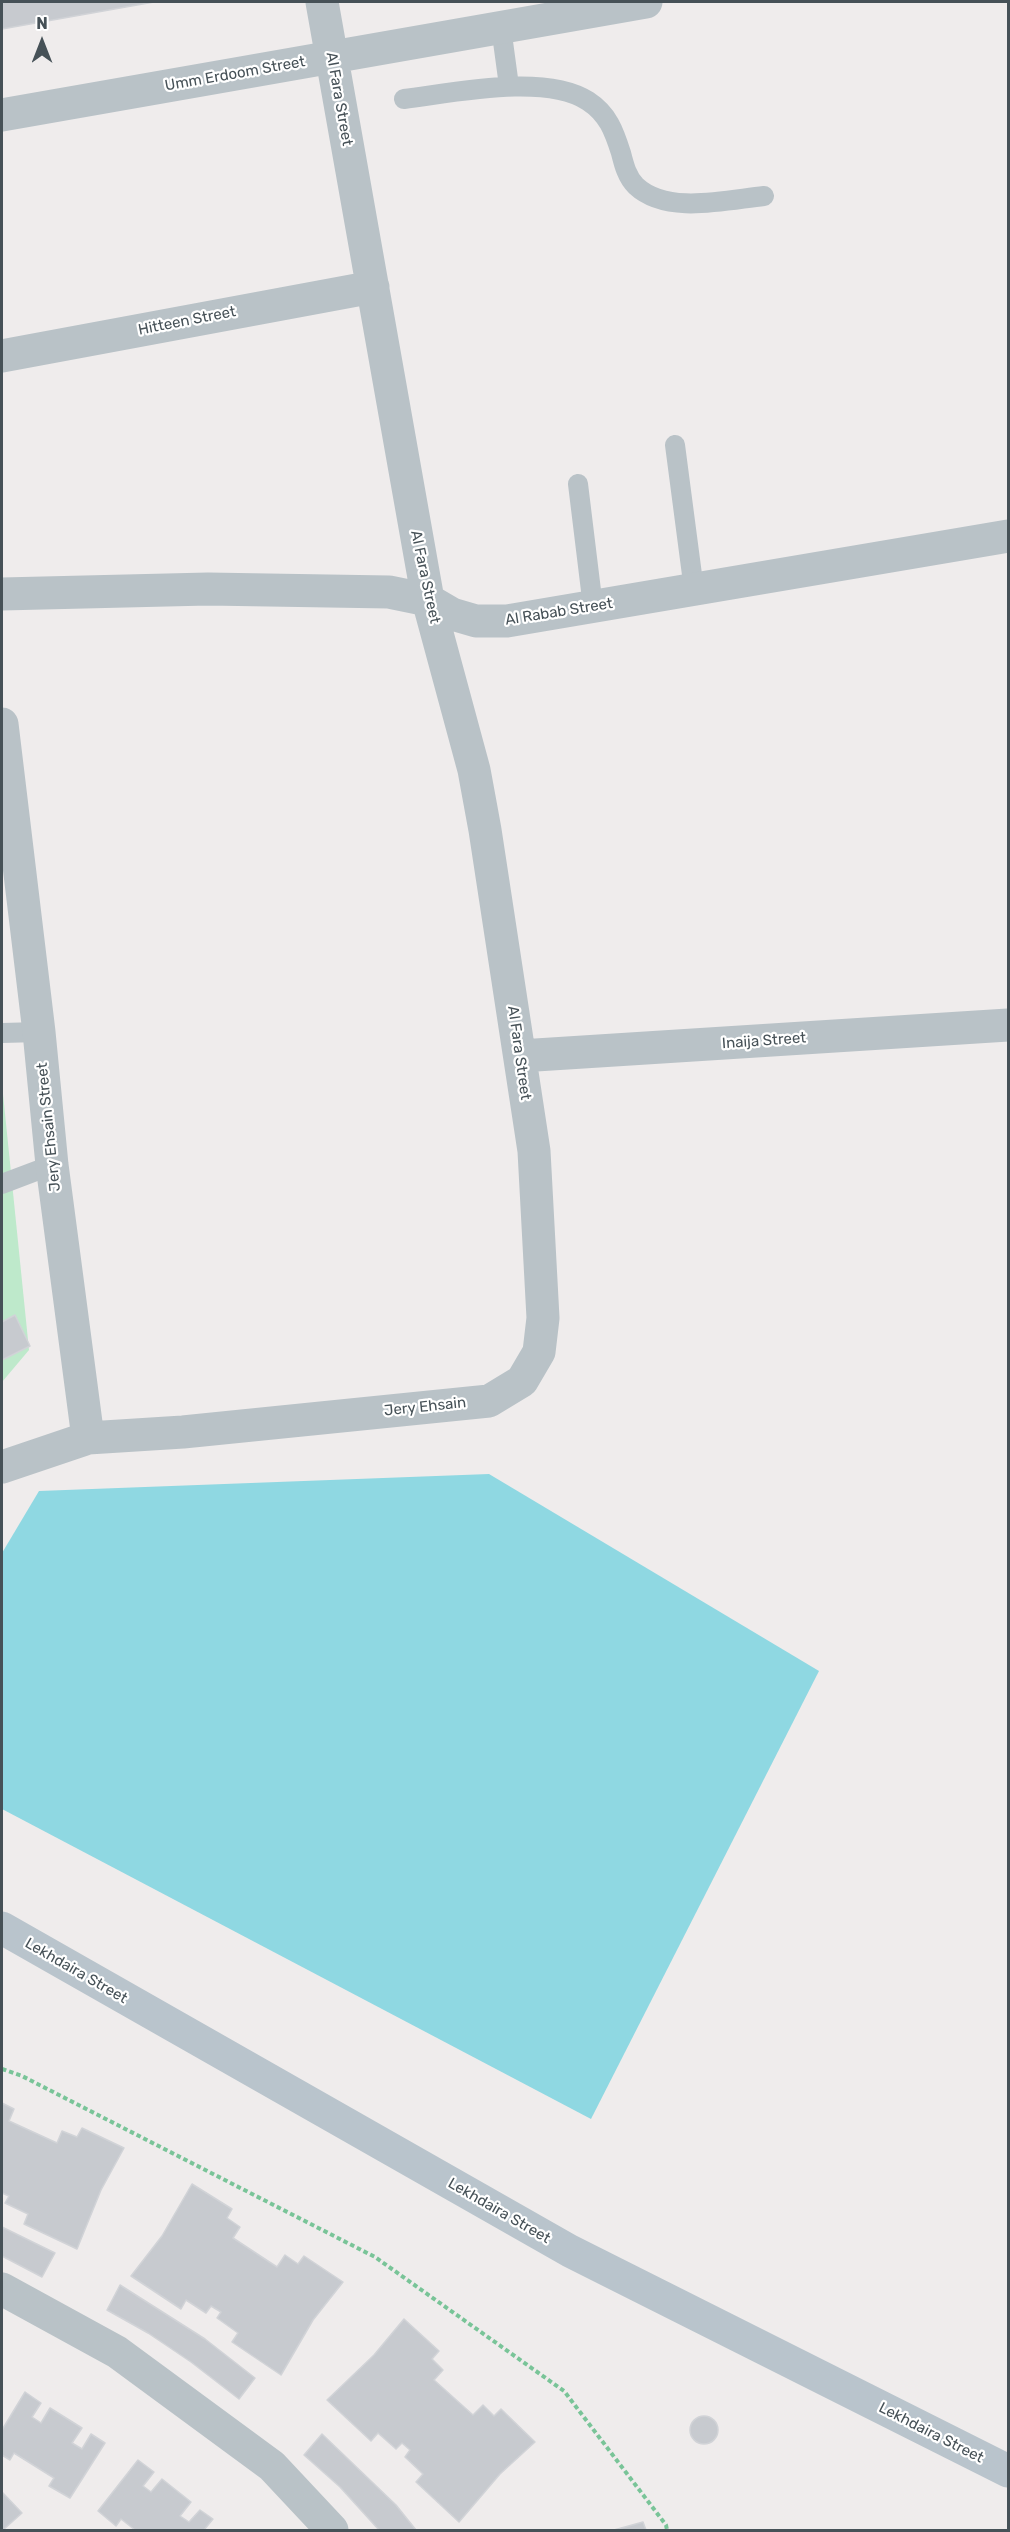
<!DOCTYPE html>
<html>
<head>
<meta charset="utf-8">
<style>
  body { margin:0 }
  #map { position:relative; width:1010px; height:2532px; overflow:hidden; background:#efecec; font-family:Rubik,sans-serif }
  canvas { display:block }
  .frame { position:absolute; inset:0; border:3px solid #465157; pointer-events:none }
  .north { position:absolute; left:12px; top:12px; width:60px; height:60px; -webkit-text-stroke:4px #fff; paint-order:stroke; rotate:0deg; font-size:16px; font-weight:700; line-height:24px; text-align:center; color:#465157 }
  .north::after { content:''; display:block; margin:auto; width:21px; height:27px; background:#465157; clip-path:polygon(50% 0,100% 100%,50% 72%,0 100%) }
</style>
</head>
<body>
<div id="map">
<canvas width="1010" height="2532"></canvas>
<div class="frame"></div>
<div class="north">N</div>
</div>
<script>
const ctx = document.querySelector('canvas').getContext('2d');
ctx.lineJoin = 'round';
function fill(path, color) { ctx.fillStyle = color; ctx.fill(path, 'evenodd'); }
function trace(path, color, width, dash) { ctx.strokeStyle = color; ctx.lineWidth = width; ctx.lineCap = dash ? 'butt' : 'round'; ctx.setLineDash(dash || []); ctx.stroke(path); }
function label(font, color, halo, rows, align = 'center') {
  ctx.font = font + ' Rubik,sans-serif'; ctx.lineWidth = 4.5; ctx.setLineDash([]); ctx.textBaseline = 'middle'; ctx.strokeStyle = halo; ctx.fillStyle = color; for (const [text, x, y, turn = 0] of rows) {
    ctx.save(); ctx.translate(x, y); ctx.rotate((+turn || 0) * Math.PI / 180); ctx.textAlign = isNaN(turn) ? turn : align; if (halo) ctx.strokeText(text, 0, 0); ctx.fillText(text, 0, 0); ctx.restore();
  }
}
const green = new Path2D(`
  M2,1084L29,1350L2,1382Z`);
const water = new Path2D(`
  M489,1474L819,1671L591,2119L2,1809V1553L39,1491Z`);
const building = new Path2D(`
  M2,2H154L2,29Z
  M15,1315L30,1346L2,1360V1322Z
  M2,2103L14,2109L9,2121L57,2143L62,2131L77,2137L82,2128L124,2148L101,2190L77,2249L24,2224L28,2214L5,2203L9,2196L2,2193Z
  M192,2184L232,2209L227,2218L240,2227L233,2238L277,2267L285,2255L298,2264L304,2256L343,2282L313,2320L281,2375L232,2342L238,2333L217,2318L221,2312L211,2306L206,2313L186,2300L181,2309L131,2276L162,2236Z
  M2,2227L55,2253L42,2277L2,2256Z
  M120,2285L205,2339L255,2378L239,2399L191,2362L148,2333L107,2310Z
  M404,2319L439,2351L432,2359L443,2370L434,2380L473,2415L483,2405L494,2416L501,2409L535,2442L500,2474L459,2522L416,2482L423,2474L405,2457L410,2450L402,2443L396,2449L378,2433L371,2441L327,2400L374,2355Z
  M25,2392L41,2403L32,2417L41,2423L50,2408L82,2428L72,2443L82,2449L91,2434L105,2443L70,2498L49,2486L54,2478L14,2453L10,2460L2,2455V2430Z
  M690 2430a14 14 0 1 1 28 0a14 14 0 1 1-28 0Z
  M322,2434L396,2505L416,2530H379L340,2487L304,2455Z
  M138,2460L154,2472L143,2486L151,2492L162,2479L191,2502L180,2516L189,2522L200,2510L213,2519L204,2530H135L121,2519L116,2526L98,2511Z
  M2,2492L22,2513L3,2530H2Z
  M643,2522L646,2530H614Z`);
const path = new Path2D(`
  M2,2069L22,2076L375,2257L564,2391L666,2525L667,2530`);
const lane = new Path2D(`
  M501,27L509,86
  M404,99C453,93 545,73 588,101C608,114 614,131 621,153C624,165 627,177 636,186C667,215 726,200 764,196
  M675,445L694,590
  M578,484L593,607
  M2,1033L39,1032
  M2,1184L52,1165`);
const street = new Path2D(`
  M2,115L646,2
  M2,356L373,287
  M2,594L208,589L389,592L428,600L452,614L476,621H507L1008,536
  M2,724L39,1032L52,1165L88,1438
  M520,1056L1008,1025
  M2,1467L88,1438L183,1432L489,1401L522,1381L539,1352L543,1318L534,1151L485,830L474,770L428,600L322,2
  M2,2289L117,2352L272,2466L332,2530`);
const secondary = new Path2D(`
  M2,1928L570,2251L1008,2471`);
const streetNames = [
  ["Umm Erdoom Street",235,74,-10],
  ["Al Fara Street",339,99,80],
  ["Hitteen Street",187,321,-11],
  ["Al Fara Street",425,577,78],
  ["Al Rabab Street",559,612,-9],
  ["Inaija Street",764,1041,-4],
  ["Al Fara Street",519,1053,82],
  ["Jery Ehsain Street",49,1127,-96],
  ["Jery Ehsain",425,1407,-6],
  ["Lekhdaira Street",76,1971,30],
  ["Lekhdaira Street",499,2211,30],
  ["Lekhdaira Street",931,2433,27]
];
fill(green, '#bee9cb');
fill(water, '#8fd8e2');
fill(building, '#c7cacf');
trace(building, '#d1d3d7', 1.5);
trace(path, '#79c498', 4, [4.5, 3]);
trace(lane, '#b9c2c7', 20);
trace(street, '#b9c2c7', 33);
trace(secondary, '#b9c4cc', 33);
label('15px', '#465157', '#fff', streetNames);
</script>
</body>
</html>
